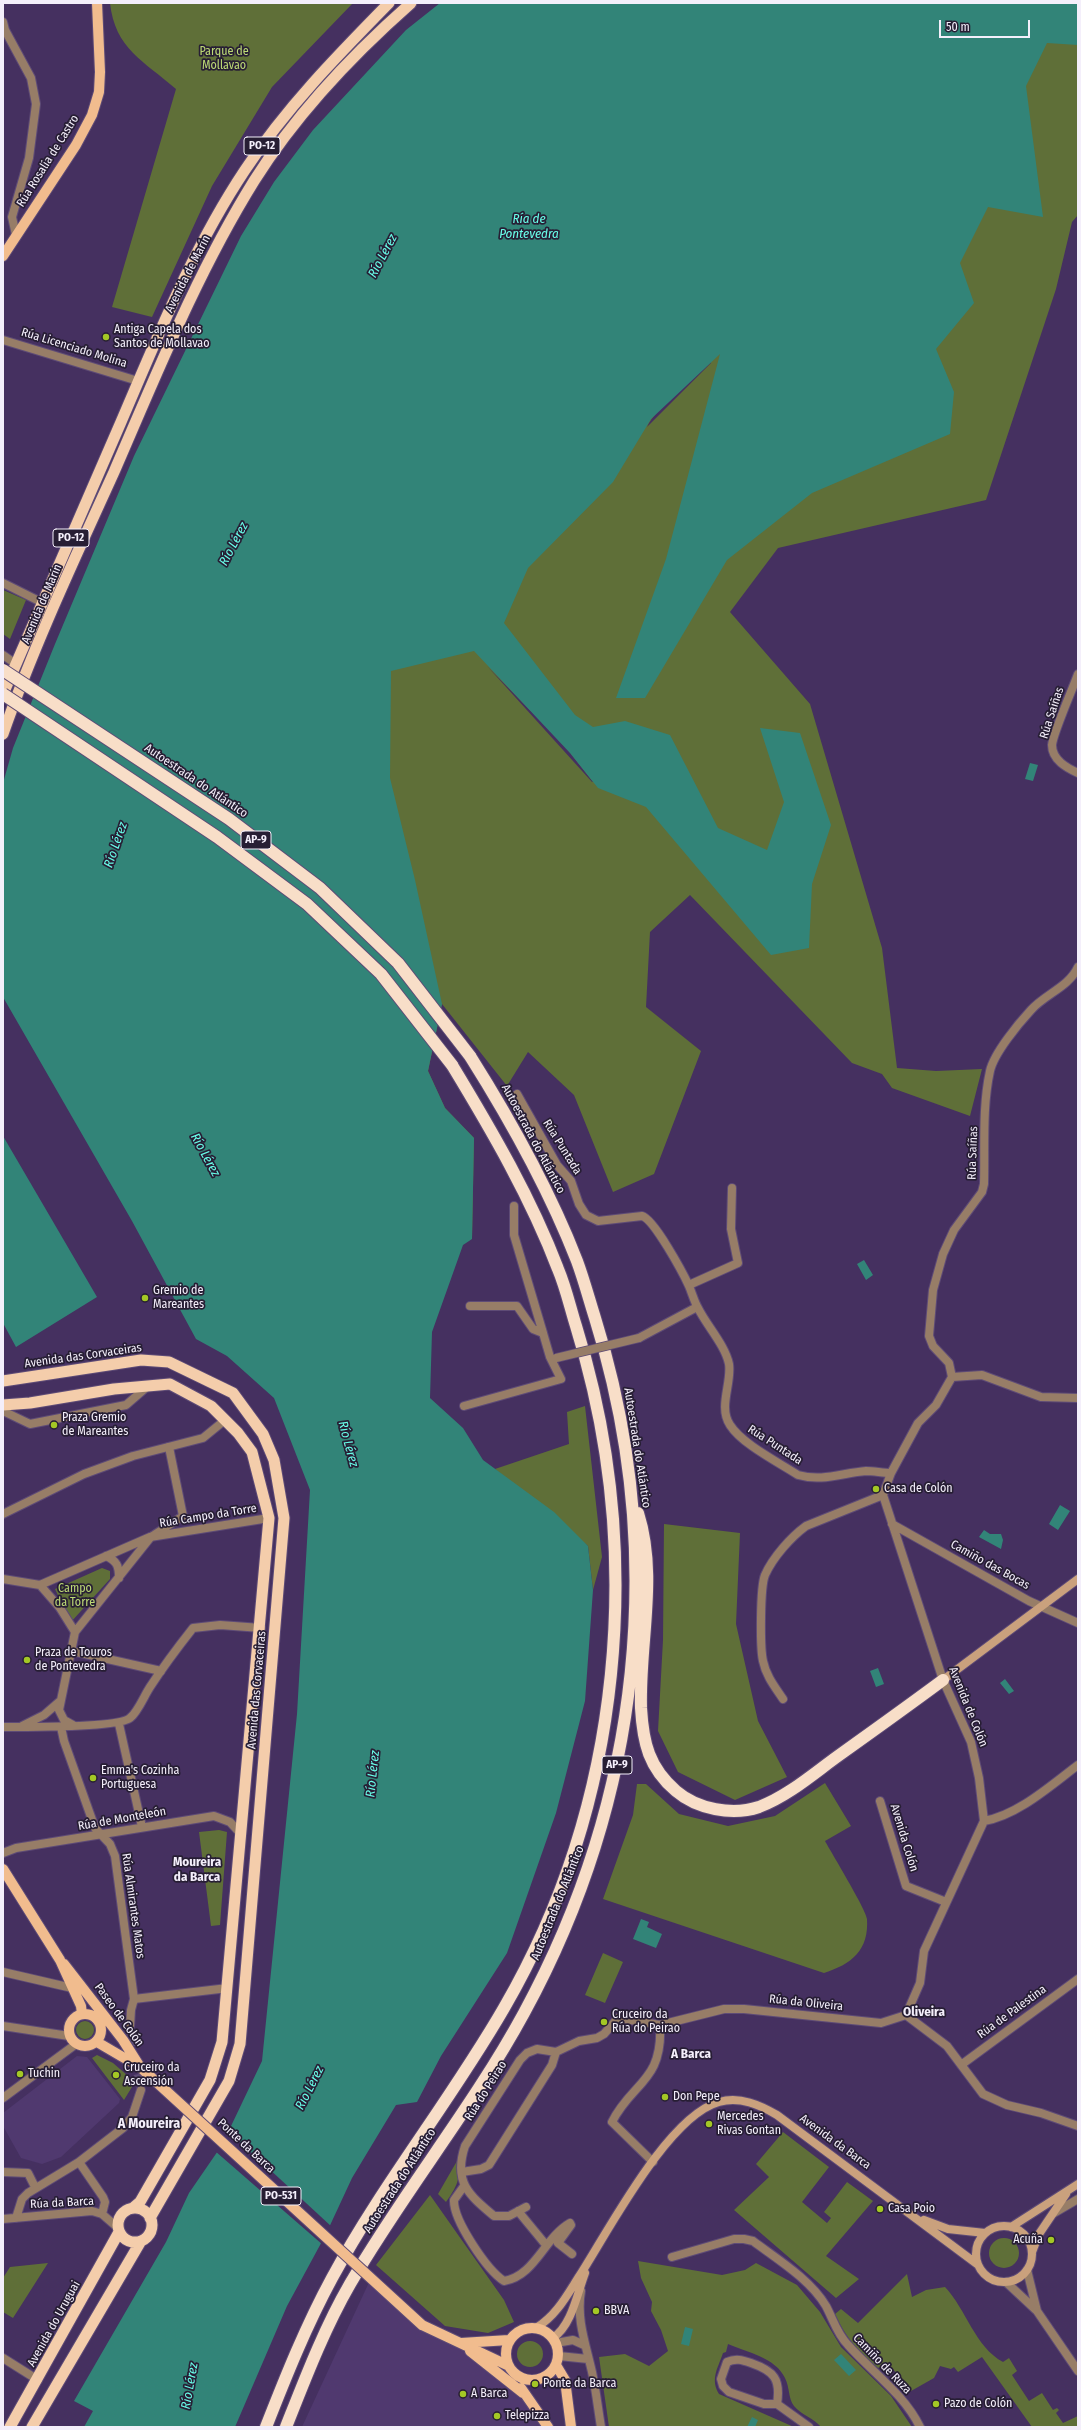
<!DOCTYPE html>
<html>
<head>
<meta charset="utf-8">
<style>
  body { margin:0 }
  #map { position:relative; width:1081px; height:2430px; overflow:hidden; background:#453060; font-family:"Fira Sans Condensed",sans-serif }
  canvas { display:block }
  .frame { position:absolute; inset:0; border:4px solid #f4effb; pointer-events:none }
  .scale { position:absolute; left:939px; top:20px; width:91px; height:18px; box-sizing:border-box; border:2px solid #f4effb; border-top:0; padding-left:5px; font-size:12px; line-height:14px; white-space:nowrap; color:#f4effb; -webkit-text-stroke:3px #271e34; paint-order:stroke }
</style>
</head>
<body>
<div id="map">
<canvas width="1081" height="2430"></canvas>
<div class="frame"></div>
<div class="scale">50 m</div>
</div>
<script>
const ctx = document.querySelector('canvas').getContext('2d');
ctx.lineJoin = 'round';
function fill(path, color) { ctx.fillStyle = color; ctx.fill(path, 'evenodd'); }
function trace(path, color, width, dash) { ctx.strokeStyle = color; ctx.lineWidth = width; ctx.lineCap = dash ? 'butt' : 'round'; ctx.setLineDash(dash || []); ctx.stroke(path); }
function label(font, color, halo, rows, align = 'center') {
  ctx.font = font + ' "Fira Sans Condensed",sans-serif'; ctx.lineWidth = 3.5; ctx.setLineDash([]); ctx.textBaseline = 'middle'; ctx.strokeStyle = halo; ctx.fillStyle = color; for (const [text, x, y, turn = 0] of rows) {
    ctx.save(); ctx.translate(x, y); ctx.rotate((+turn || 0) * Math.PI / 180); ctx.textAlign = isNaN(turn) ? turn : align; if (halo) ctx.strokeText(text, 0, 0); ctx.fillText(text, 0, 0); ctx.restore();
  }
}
const built = new Path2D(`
  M77,2056L87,2057L120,2099L119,2103L61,2157L42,2164L21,2158L3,2126V2113Z
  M371,2278L422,2325L459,2343L523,2393L548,2427H302Z`);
const green = new Path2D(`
  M110,3H353L272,87L212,186L152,317L112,307L176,89C144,61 115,49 110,3Z
  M1078,3V215L1072,222L1056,289L986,500L778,548L730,612L810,704L882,948L897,1068L936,1071L982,1069L970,1116L892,1088L882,1074L852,1063L690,895L650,932L646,1007L701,1051L654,1174L613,1192L574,1095L528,1052L507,1086L442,1004L428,1071L445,1108L474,1138L472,1239L233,748ZM711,362V363L647,427C655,409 695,375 711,362ZM487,666L565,746L593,782H592Z
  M3,590L26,600L10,639L3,634Z
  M585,1406L602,1557L593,1590L588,1546L495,1469L569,1444L567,1412Z
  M664,1524L740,1533L736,1624L758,1721L787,1777L735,1800L678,1772L658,1731L663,1640Z
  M102,1568L110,1571V1579L71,1622L55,1589Z
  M825,1783L851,1826L825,1841C831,1852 867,1911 867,1919C869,1950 852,1964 824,1973L603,1899L633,1815L637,1784H646L679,1814L728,1826L775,1816Z
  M219,1830L227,1832L220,1925L211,1926L199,1832Z
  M603,1953L623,1962L605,2003L585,1995Z
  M76 2030a9 9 0 1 1 18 0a9 9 0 1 1-18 0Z
  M97,2055L113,2063L135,2082L124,2100L92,2058Z
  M783,2132L829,2167L802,2202L827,2223L831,2218L824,2212L847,2182L873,2201L826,2256L859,2279L836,2298L734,2210L769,2177L756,2164Z
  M457,2161C462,2178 456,2188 446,2202L438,2194Z
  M430,2195L504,2300L514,2322L488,2333L445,2326L376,2265Z
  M989 2253a15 15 0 1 1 30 0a15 15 0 1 1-30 0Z
  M638,2261L722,2275L745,2270L756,2263L797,2285L820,2312L841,2347L891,2396L912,2427H821C814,2418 801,2415 794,2406C788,2398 790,2388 785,2378C776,2358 747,2352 728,2344L726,2352L723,2353C718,2368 710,2379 719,2394L794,2427H609L599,2357L625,2354L649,2366L668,2351L661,2330L651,2311L652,2302L641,2278Z
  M48,2263L13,2318L3,2312V2278L10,2267Z
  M907,2274L912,2297L926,2290L945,2287C966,2309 975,2347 1003,2362L1009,2358L1017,2371L1012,2375L1029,2401L1042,2393L1053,2410L1057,2408L1059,2410L1056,2413L1063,2423L1078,2416V2427H1032L982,2357L958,2372L954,2367L951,2369L940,2366L934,2378L911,2391L888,2363L878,2368C858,2351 846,2338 835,2314L841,2309L858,2323Z
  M517 2354a13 13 0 1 1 26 0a13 13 0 1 1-26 0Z`);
const water = new Path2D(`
  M440,3H1078V45L1047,43L1026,86L1043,217L988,207L960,263L974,303L936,349L954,392L950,434L812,493L727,560L645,698H616L666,559L720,354L651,419L613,482L528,568L504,623L575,715L593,727L625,721L670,735L718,828L767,850L784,802L760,728L800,733L831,825L812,884L809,948L771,955L646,807L598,788L570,753L474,651L391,671L390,778L415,880L442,1004L428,1071L445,1108L474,1138L472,1239L463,1245L432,1332L430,1398L463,1428L483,1460L554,1512L588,1546L593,1590L585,1701L556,1813L507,1953L441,2056L417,2102L396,2105L352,2178L326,2234L287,2306L235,2427H84L93,2411L74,2401L166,2242L189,2193L222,2145L262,2061L297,1714L310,1490L274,1398L227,1356L196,1339L132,1221L3,997V783L13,748L55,644L134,456L241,236L274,182L313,130L406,30Z
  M1030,763L1038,765L1033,781L1025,779Z
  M3,1136L97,1297L16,1347L3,1323Z
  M864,1260L873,1275L866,1280L857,1264Z
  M1060,1505L1070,1511L1058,1530L1049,1524Z
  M984,1530L990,1534H1001L1003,1540L1001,1549L979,1537Z
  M878,1668L884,1684L876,1687L870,1671Z
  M1005,1679L1014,1691L1009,1694L1000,1683Z
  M641,1919L649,1922L647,1927L662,1934L656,1948L633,1939Z
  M685,2327L693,2329L689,2346L681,2344Z
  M841,2354L856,2370L849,2376L834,2360Z
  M752,2417L758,2420L755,2427H747Z`);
const pier = new Path2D(`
  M227,2130L332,2227L323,2245L215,2151Z`);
const minorTunnel = new Path2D(`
  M130,2027L131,2044L141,2090`);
const pedestrian = new Path2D(`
  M151,1537L183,1516L169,1447
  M3,1972L72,1988
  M134,1999L228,1988
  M3,2098L76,2044`);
const minor = new Path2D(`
  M3,22L5,30L31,78L36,104L29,158L12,217L16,235
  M3,340L138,381
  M3,583L43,603
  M3,655L16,664
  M1078,674C1073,688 1053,733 1052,745C1052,760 1067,768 1078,773
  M517,1094L557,1165L571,1181L579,1204L586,1215L598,1221L642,1216C654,1219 683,1273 689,1286C692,1293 694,1301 698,1308C707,1326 725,1345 729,1364C732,1383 718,1407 730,1425C742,1444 778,1462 798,1475C822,1482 842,1473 866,1471C874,1471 883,1473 891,1473
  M514,1206V1235L543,1333
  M689,1285L738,1263L731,1229L732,1188
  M639,1338L697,1307
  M952,1377L949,1363L933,1346L929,1336L933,1290L943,1254L954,1230L982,1192L984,1184C985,1147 982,1107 990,1071C994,1053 1019,1023 1031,1010C1045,994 1069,987 1078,967
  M952,1377L982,1375L1041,1397L1078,1398
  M464,1406L561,1379L550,1357L543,1333L533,1329L517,1306H470
  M3,1411L30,1424L126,1405L148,1386
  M3,1514L84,1474L133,1456L203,1438L225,1420
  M892,1524L1029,1601L1078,1623
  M106,1556C117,1561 119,1566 119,1578
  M3,1579L40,1585
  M40,1585L150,1537L269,1518
  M40,1585L60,1608L75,1632
  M72,1651L161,1671
  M783,1699C775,1687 766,1676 763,1661C760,1648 760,1587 765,1575C773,1557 791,1537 806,1526L883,1495
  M119,1724L142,1827
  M73,1725L64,1720L59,1710L75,1632L150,1538
  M22,1726L44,1715L59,1702
  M3,1727C24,1727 118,1728 130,1718C138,1712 144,1696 150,1687C163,1667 178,1647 193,1628L220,1625L261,1628
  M61,1727L64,1741L95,1828L110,1844L115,1856L134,1999L131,2010L130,2027
  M880,1801L906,1886L946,1902
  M984,1821C1018,1815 1050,1786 1078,1765
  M3,1853L16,1848L214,1816L230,1822L240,1833
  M906,2015L920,1983L924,1951L984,1821L979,1778L971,1742L943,1680L883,1495L891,1473L918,1423L936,1405L952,1377
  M906,2015L947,2046L983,2094L1007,2105L1041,2113L1078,2126
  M3,2026L69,2036
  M961,2065L1078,1979
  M79,2162L103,2197L105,2202L102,2214
  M653,2162L612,2122C632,2082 663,2082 660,2025
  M3,2172L28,2173L35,2187
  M462,2172L481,2169L489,2165L552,2065L556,2052
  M464,2186L454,2200C453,2220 487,2270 504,2281C535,2276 544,2238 570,2223L571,2225L558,2243L572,2254
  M526,2207L509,2216H494C469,2195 453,2182 465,2146L520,2060L527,2053L537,2049L556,2052L579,2041L597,2038L604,2034L618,2018L660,2025L724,2009H744L881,2023L906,2015
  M518,2211L546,2245
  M1054,2213L1078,2199
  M16,2218L22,2199L28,2193L79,2162L123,2128L132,2117L141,2090
  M3,2219L92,2211L102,2214L117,2227
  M672,2257L734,2239H744L753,2241C777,2259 810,2279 826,2306C833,2319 837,2334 848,2345C872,2372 904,2394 920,2427
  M3,2358L38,2380
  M777,2404C781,2379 774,2371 751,2363C742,2360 736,2358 727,2362L721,2379L723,2386L729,2392L764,2404H777L809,2427`);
const tertiary = new Path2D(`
  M1027,2270L1037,2311L1078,2371
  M1006,2282L1036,2310
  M581,2291C576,2319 586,2345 592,2372C596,2390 598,2409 601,2427
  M556,2343L573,2340L584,2345
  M559,2356L588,2359`);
const secondary = new Path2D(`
  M943,1680L1078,1579
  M924,2220L948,2229L985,2233
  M976 2254a28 28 0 1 1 56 0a28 28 0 1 1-56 0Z
  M1011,2227L1078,2184
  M1032,2252L1039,2234L1066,2194
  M536,2328C557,2315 567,2295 580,2275C609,2230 668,2116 719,2102C740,2096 760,2105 777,2115L977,2264
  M553,2338C572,2325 577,2294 585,2273`);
const primary = new Path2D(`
  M3,256L76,145L92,115L99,92L100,72L97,3
  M3,1869L60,1960L81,2006L82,2014
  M64,1964L123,2040L140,2067
  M69 2030a16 16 0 1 1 32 0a16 16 0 1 1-32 0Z
  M97,2042L138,2066
  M422,2325L509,2366
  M506 2354a26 26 0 1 1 52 0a26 26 0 1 1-52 0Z
  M461,2343L509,2340
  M470,2351L523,2393
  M556,2365L565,2380L571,2427
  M521,2388L548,2427`);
const trunk = new Path2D(`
  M3,694C42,603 82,513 121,422C158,336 193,248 245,170C286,108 337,56 389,3
  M3,734C34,645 75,558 114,472C157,373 197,273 254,181C296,114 352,55 411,3
  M3,1381L141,1360L169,1362L233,1393L263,1434L274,1460L284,1518L240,2044L229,2081L150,2218
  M3,1405L30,1403L114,1389L170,1384L211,1406L238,1433L252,1452L269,1518L222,2042L210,2080L140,2202L133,2208
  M118 2225a17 17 0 1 1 34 0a17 17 0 1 1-34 0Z
  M10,2427L119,2232
  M32,2427L141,2241`);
const motorway = new Path2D(`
  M638,1513C658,1576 639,1643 641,1708C643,1743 649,1768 676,1791C697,1809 732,1816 759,1807C788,1796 813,1774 838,1756C873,1731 908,1706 943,1680
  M266,2427C286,2376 306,2326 332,2278C383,2184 451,2100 504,2008C623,1803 646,1552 576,1326C570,1307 566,1288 558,1269C531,1198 492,1131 452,1065
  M286,2427C305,2379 324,2329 350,2284C404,2191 473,2107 524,2013C641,1798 668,1552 595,1318C589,1299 584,1280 577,1261C549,1189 511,1121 470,1056`);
const minorBridge = new Path2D(`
  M556,1358L639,1338`);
const primaryBridge = new Path2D(`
  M140,2067L422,2325`);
const motorwayBridge = new Path2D(`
  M3,670L229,819L320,888L398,963L470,1056
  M3,694L217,837L307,904L381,974L452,1065`);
const markers = [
  [106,337,4,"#a4c825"],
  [145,1298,4,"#a4c825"],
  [54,1425,4,"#a4c825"],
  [876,1489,4,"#a4c825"],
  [27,1660,4,"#a4c825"],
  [93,1778,4,"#a4c825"],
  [604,2022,4,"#a4c825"],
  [20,2074,4,"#a4c825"],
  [116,2075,4,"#a4c825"],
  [665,2097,4,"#a4c825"],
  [709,2124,4,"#a4c825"],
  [880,2209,4,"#a4c825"],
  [1051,2240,4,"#a4c825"],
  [596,2311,4,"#a4c825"],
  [535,2384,4,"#a4c825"],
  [463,2394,4,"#a4c825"],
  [936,2404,4,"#a4c825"],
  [497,2416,4,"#a4c825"]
];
const shields = [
  [262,146,36],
  [71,538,36],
  [256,840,30],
  [617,1765,30],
  [281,2196,40]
];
const shieldNames = [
  ["PO-12",262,146],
  ["PO-12",71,538],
  ["AP-9",256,840],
  ["AP-9",617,1765],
  ["PO-531",281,2196]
];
const parkNames = [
  ["Parque de",224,52],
  ["Mollavao",224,66],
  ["Campo",75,1589],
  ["da Torre",75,1603]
];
const streetNames = [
  ["Rúa Rosalía de Castro",48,161,-58],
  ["Avenida de Marín",188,274,-63],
  ["Rúa Licenciado Molina",74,348,17],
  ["Avenida de Marín",42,604,-67],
  ["Rúa Saíñas",1052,713,-72],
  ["Autoestrada do Atlántico",196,781,34],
  ["Autoestrada do Atlántico",533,1139,62],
  ["Rúa Puntada",562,1147,58],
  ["Rúa Saíñas",973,1153,-88],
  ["Avenida das Corvaceiras",83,1356,-8],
  ["Rúa Puntada",775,1445,33],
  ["Autoestrada do Atlántico",637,1448,81],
  ["Rúa Campo da Torre",208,1516,-9],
  ["Camiño das Bocas",990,1565,29],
  ["Avenida das Corvaceiras",257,1690,-85],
  ["Avenida de Colón",968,1707,68],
  ["Rúa de Monteleón",122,1819,-10],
  ["Avenida Colón",904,1838,73],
  ["Autoestrada do Atlántico",558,1903,-68],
  ["Rúa Almirantes Matos",133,1906,82],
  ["Rúa da Oliveira",806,2003,6],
  ["Rúa de Palestina",1012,2012,-36],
  ["Paseo de Colón",119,2015,54],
  ["Rúa do Peirao",486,2091,-58],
  ["Avenida da Barca",835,2142,36],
  ["Ponte da Barca",246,2146,43],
  ["Autoestrada do Atlántico",400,2181,-57],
  ["Rúa da Barca",62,2203,-3],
  ["Avenida do Uruguai",54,2324,-61],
  ["Camiño de Ruza",882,2364,46]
];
const poiNames = [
  ["Antiga Capela dos",114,330],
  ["Santos de Mollavao",114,344],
  ["Gremio de",153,1291],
  ["Mareantes",153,1305],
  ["Praza Gremio",62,1418],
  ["de Mareantes",62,1432],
  ["Casa de Colón",884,1489],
  ["Praza de Touros",35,1653],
  ["de Pontevedra",35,1667],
  ["Emma's Cozinha",101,1771],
  ["Portuguesa",101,1785],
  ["Cruceiro da",612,2015],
  ["Rúa do Peirao",612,2029],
  ["Cruceiro da",124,2068],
  ["Ascensión",124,2082],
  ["Tuchin",28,2074],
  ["Don Pepe",673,2097],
  ["Mercedes",717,2117],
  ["Rivas Gontan",717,2131],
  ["Casa Poio",888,2209],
  ["Acuña",1043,2240,"right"],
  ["BBVA",604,2311],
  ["Ponte da Barca",543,2384],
  ["A Barca",471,2394],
  ["Pazo de Colón",944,2404],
  ["Telepizza",505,2416]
];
const waterNames = [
  ["Ría de",529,219],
  ["Pontevedra",529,234],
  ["Río Lérez",383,256,-62],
  ["Río Lérez",234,544,-62],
  ["Río Lérez",116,845,-71],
  ["Río Lérez",205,1155,61],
  ["Río Lérez",348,1444,75],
  ["Río Lérez",373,1774,-84],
  ["Río Lérez",310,2088,-63],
  ["Río Lérez",190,2386,-80]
];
const neighbourhoodNames = [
  ["Moureira",197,1862],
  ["da Barca",197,1877],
  ["Oliveira",924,2012],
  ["A Barca",691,2054]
];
const quarterNames = [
  ["A Moureira",149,2124]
];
fill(built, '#50396f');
fill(green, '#5f6f38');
fill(water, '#328478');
fill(pier, '#453060');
trace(minorTunnel, '#5f4d77', 8, [8, 4]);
trace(pedestrian, '#5e4b76', 10);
trace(minor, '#5e4b76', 10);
trace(tertiary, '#5e4b76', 10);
trace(secondary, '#5e4b76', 10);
trace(primary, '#5e4b76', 12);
trace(trunk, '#5e4b76', 13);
trace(motorway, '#5e4b76', 14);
trace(pedestrian, '#977d67', 8);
trace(minor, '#977d67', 8);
trace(tertiary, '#977d67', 8);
trace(secondary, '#caa17d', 8);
trace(primary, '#f1bc8e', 10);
trace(trunk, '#f4cdab', 11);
trace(motorway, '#f8dec8', 12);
trace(minorBridge, '#5e4b76', 10, []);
trace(primaryBridge, '#5e4b76', 12, []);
trace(motorwayBridge, '#5e4b76', 14, []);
trace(minorBridge, '#977d67', 8);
trace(primaryBridge, '#f1bc8e', 10);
trace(motorwayBridge, '#f8dec8', 12);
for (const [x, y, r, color] of markers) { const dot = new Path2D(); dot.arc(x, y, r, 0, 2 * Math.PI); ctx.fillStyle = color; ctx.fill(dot); trace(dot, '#271e34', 1.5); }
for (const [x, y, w] of shields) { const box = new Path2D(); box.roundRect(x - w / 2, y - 9, w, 18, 3); ctx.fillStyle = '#271e34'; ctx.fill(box); trace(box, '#f4effb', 1); }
label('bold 11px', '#f4effb', null, shieldNames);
label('12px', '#bdda75', '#271e34', parkNames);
label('12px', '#f4effb', '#271e34', streetNames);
label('12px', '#f4effb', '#271e34', poiNames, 'left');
label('italic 13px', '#69ffea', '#271e34', waterNames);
label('bold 13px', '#f4effb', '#271e34', neighbourhoodNames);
label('bold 14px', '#f4effb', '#271e34', quarterNames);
</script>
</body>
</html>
